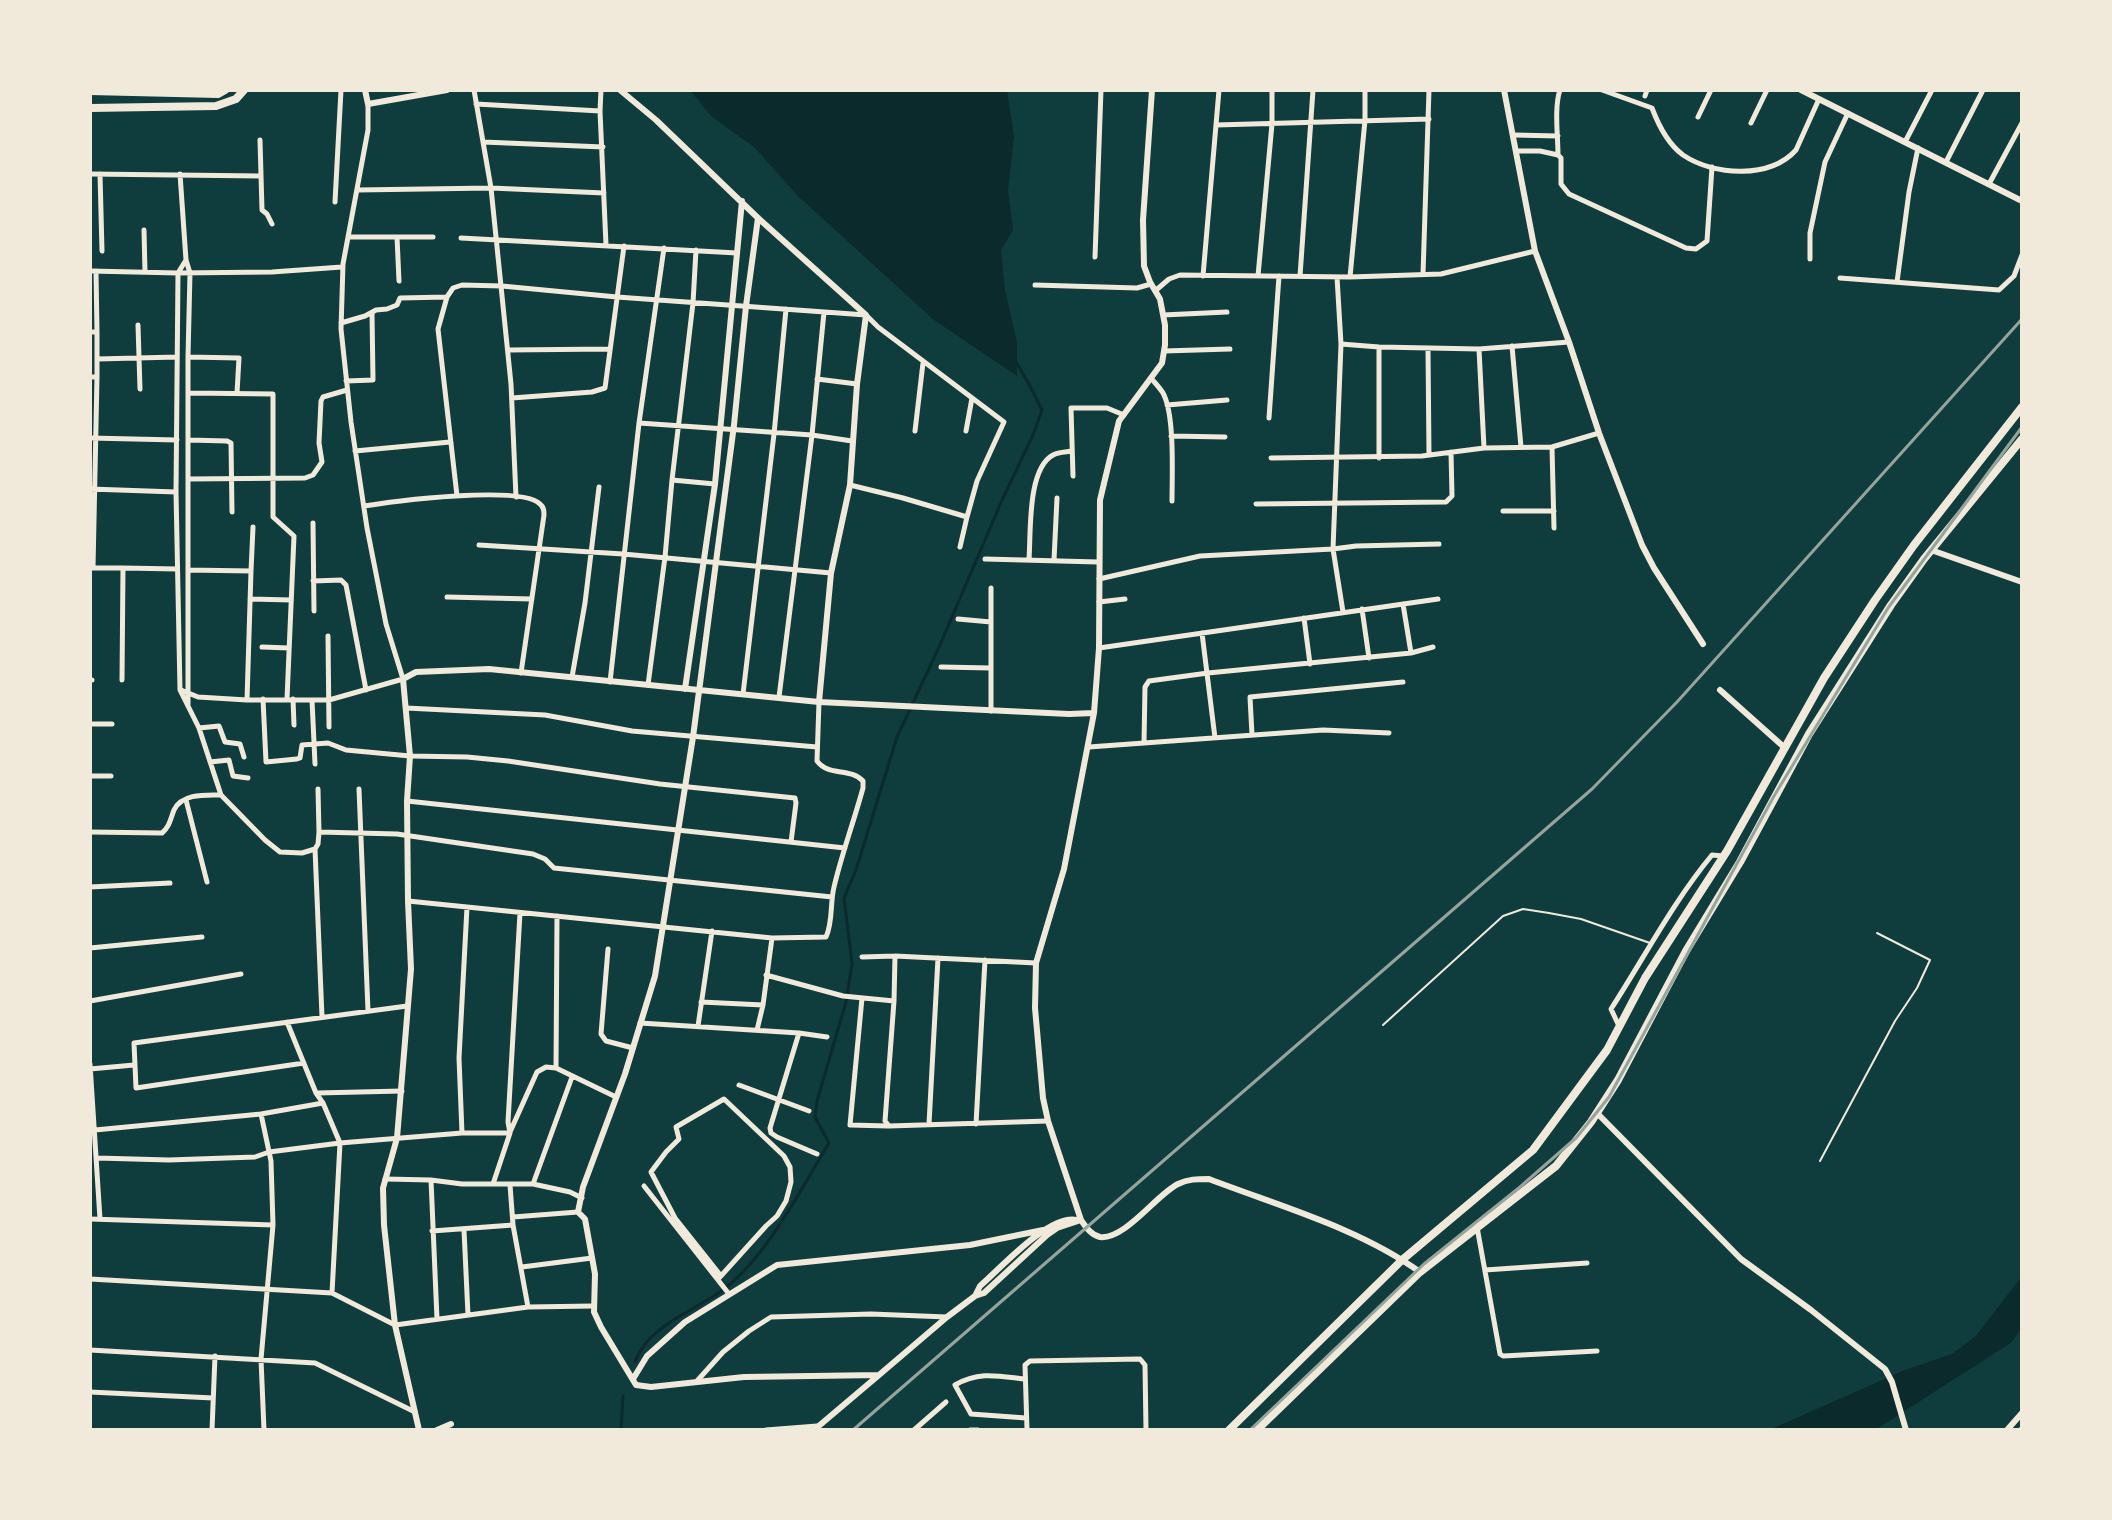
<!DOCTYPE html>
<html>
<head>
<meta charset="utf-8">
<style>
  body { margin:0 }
  #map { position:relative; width:2112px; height:1520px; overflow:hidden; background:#0f3d3e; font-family:Cabin,sans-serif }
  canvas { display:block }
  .frame { position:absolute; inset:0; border:92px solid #f1e9da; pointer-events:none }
</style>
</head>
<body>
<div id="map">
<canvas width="2112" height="1520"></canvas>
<div class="frame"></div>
</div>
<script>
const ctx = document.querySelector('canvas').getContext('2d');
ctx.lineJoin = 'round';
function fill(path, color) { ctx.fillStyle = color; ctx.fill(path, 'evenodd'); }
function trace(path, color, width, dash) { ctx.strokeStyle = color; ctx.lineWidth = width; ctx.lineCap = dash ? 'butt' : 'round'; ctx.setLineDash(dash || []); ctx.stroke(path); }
const water = new Path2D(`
  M690,90L715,92L717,90H1007L1014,137L1008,190L1013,230L1001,250L1005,290L1017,343V376L934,320L799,197L754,147L711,116Z
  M2022,1276V1327L2012,1342L1875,1430H1769L1905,1370L1952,1354L1976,1336Z`);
const stream = new Path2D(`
  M635,1362C647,1327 691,1312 720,1292C764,1262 801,1189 829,1143L815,1117L817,1101L846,1002L852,964L844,898L856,870L897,737L940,645L1003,498L1033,435L1042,410L1029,384L1016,362
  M621,1430L623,1396`);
const service = new Path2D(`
  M1383,1025L1503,916L1523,909L1549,913L1581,919L1650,943
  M1820,1161L1895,1021L1917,988L1930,960L1877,933`);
const minor = new Path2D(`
  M474,90L491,188L604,193
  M601,90L600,111L606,245
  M1560,90C1554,107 1558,136 1558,155L1561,158V184L1569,194L1686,248L1696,249L1707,241L1712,167
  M1602,90L1652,108C1658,124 1668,144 1683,155C1714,176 1770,179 1796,150L1819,99
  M1645,96L1647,90
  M476,104L600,111
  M1698,117L1711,90
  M1751,123L1767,90
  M1216,125L1429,119
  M1514,135L1558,136
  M260,140L262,210L267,214L272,224
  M483,142L603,147
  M1905,142L1932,90
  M1516,151H1540L1558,155
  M1946,162L1983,90
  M90,174L261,176
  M100,174L102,251
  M180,174L186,260L190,273L188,357V706
  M1989,184L2022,123
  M357,190L491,188L511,384L516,497
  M335,202L341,90
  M144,230L145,272
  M348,237H433
  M397,237L399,281
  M461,238L737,253
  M1095,257L1101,90
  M1810,259V233L1825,162L1848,113
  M186,260L178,273L176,492L180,690L199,728L221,795L265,840L280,852L302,853L315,849L318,844L319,832L397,834L533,854L545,859L554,868L832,897
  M90,271L178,273L272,272L342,267
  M96,271L97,332
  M1423,274L1429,90
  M1203,276L1219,90
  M1258,276L1272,124V90
  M1300,276L1313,90
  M1337,277L1341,344L1333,549L1343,612
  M1350,277L1365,120V90
  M1840,278L1999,290L2014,276L2022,255
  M1897,282L1909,192L1918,148
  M1035,285L1137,288L1151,284
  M1155,291L1169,279L1180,275L1350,277L1441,274L1535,251
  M1163,315L1227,312
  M341,323L365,316L376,310L387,309L397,305L400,298L447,297
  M138,325L140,389
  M90,332H97V377H90
  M1341,344L1379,347L1479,349L1569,342
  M1512,346L1521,447
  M1379,347V458
  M1428,349L1429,455
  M508,350L610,349
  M1164,351L1230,349
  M188,357L239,358L237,393
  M97,359L177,357
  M1151,378C1155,383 1160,388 1163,393C1175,415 1172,474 1172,501
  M817,379L857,384
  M346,381L373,380L372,313
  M189,393L273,394V517L294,536L287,699
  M512,398L592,392L605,388L624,246
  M1167,405L1227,400
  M1269,418L1279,276
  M639,423L812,435L852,441
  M915,431L923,363
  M966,431L972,398
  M1171,436L1225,437
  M90,438L177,440
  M189,440L227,441L231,443L232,512
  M1552,447L1554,528
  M1484,448L1552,447L1599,433
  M355,451L450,442
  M1271,458L1422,456L1484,448L1479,349
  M1073,476L1071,408H1107L1124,415
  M189,479L305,478L313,475L322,462L319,443L321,401L323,397L347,390
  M672,480L715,484
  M90,489L176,492
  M457,496L438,329L447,297L453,288L462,285L502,286L617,297L866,315L878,327L1004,422L977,481L967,517L903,498L850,485
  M1256,504L1446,502L1452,496L1451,452
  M364,506C392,501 522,485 540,504C544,507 544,511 544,515L521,673
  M1503,511H1554
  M313,523L314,611
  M479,545L623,554L831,573
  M960,547L967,517
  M985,559L1098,562
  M1029,559C1031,533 1027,469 1053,455C1058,452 1067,452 1072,451
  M1054,560L1057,498
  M92,568H123
  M93,568L97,377
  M188,570L251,571L247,700
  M251,571L253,527
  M1099,579L1200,556L1333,549L1356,546L1439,544
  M313,581L341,580L346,585L366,690
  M991,588V711
  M447,597L532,599
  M250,599L291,600
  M1099,602L1125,599
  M1403,604L1411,653
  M1362,609L1369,658
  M1304,618L1310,664
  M958,619L991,622
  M1202,633L1215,738
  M328,636L329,727
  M262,647L289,648
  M1099,648L1438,599
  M941,667L991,668
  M572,677L585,603L599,487
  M90,680H92
  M122,680L123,568L177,569
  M610,682L639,423L664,248
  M648,685L665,557L672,480L693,303L696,250
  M181,690L198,697L247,700H329L403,679L386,624L367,528L351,422L341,329L343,264L368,130V104
  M743,694L774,434L786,309
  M779,697L812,435L824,312
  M263,699L266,762L297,759L300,758L302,745L328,743L346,750L410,756L467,757L508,761L660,784L795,798L796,803L791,842
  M293,699L294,725
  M312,700L315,764
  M406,708L545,715L632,731L817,747
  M90,724H112
  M199,728L219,726L225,742L240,744L244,757
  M1252,735L1250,697L1403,682
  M1144,743L1145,687L1149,681L1208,673L1411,653L1433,647
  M1089,747L1323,730L1389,733
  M210,762L229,760L233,776L248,778
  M90,776H111
  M318,789L319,832
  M359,789L368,1011
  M186,800L207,882
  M407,801L845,848
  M90,832L162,833C170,826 170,820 174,810C182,793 206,795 221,795
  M315,849L322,1017
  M90,887L170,883
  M408,901L772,938L826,937C833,922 830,903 834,887C842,853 854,821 863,788V781C850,767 829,777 817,761L819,702
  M557,916L556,1068L616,1097
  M90,948L202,937
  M608,949L601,1034L606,1041L633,1048
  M862,957L895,956
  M1036,963L895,956L894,1001L885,1121L889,1126L1048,1121
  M766,975L843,996L894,1001
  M862,998L850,1125L888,1126
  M90,1001L241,974
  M701,1002L763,1005L772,938
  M287,1022L316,1093L323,1103L340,1143L332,1293
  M640,1023L799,1033L770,1128L771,1133L777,1137L817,1154
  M698,1026L712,931
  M1619,1026L1611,1009C1644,958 1673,902 1712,855L1723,856
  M757,1030L763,1005
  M799,1033L827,1037
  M304,1063L136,1088L134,1043L407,1006
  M90,1064L100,1219
  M90,1069L134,1065
  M739,1085L809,1111
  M317,1093L402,1091
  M261,1114L271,1161L273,1225L261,1359L264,1430
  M929,1124L938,958
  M976,1124L985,960
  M95,1130L261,1114L323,1103
  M510,1132L537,1072L546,1067L556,1068
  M462,1133L459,1058L467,907
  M510,1133L508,1122L520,913
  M97,1158L169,1160L255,1157L269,1152L340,1143L462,1133H510L493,1184
  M385,1179L431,1180L462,1184H533L570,1192L582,1198
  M431,1180L437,1319
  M533,1184L572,1077
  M510,1185L513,1225L528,1307
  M644,1186L729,1294
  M513,1217L578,1212
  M90,1219L273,1225
  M1477,1227L1500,1354L1503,1356L1597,1351
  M464,1230L468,1315
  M432,1231L513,1225
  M522,1267L592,1258
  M1485,1270L1587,1263
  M90,1279L332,1293L395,1325L528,1307L593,1306
  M718,1279L720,1277L766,1226L777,1216L786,1201L791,1182L790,1167L784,1156L724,1099L676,1127L679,1139L666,1152L651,1172L675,1218L721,1276
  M90,1350L315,1363L415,1412
  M1024,1379C998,1376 979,1371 955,1385L971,1414L1026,1418
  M697,1381L723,1352L749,1331L771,1317L871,1314L947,1317
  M90,1392L213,1398
  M212,1430L215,1356
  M766,1430L817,1426
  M914,1430L946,1402
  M970,1430H978
  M1027,1430L1025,1365L1030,1361L1140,1359L1145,1365L1146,1430`);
const tertiary = new Path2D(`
  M365,90L368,104L447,90
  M620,90L656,120L758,218L866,315L857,384L850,485L831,573L819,702L1069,714L1094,713
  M1152,90L1143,220L1144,266L1150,282L1160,299L1165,325V345L1162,363L1119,421L1100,500L1099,648L1094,713L1064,869L1036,963L1035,1008L1043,1098L1048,1121L1081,1220C1086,1227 1091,1235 1100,1237C1125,1240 1157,1194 1178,1184C1188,1179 1197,1179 1209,1179C1279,1206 1359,1228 1420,1272
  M1504,90L1535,251L1569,342L1599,433L1642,545L1654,568L1703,644
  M1801,90L2022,201
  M758,218L746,306L734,425L693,737L655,976L625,1074L583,1187L578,1212L585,1219L595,1274L594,1312L601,1327L636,1385L651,1387L744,1377L879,1375L947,1317L975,1296L984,1293L1047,1235L1057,1228L1081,1220
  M1931,550L2022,582
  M685,689L715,484L742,201
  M1720,690L1785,748
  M1597,1113L1741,1259L1811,1310L1885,1369L1892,1382L1906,1430
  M975,1296L980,1286C1001,1268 1050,1213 1077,1220
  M633,1379L647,1356L685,1322L777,1265L970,1245L1043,1230
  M419,1430L395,1325L384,1225L383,1188L397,1138L411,969L408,901L407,801L410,756L403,679L416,672L489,669L819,702
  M437,1430L451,1424
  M814,1430L879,1375
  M2007,1430L2022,1413
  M2021,1430L2022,1429`);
const primary = new Path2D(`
  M90,91L218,94L225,90
  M90,108L216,106L236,99L244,90`);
const trunk = new Path2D(`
  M1229,1430L1402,1260L1533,1150L1607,1050L1645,978L1727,851L1824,678L1875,600L1914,545L2022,407
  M1257,1430L1420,1272L1556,1166L1591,1122L1618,1080L1686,951L1740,862L1809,734L1891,605L1924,559L2022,439`);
const rail = new Path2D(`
  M853,1430L1592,789L1677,702L2022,319
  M1250,1430L1424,1264L1520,1187L1576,1138L1609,1097L1774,796L1888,608L2022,427`);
fill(water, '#0a2a2b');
trace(stream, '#0a2a2b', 3);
trace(service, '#f1e9da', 2);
trace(minor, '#f1e9da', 5);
trace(tertiary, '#f1e9da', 6);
trace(primary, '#f1e9da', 8);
trace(trunk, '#f1e9da', 8);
trace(rail, '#97a49c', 3);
</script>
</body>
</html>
